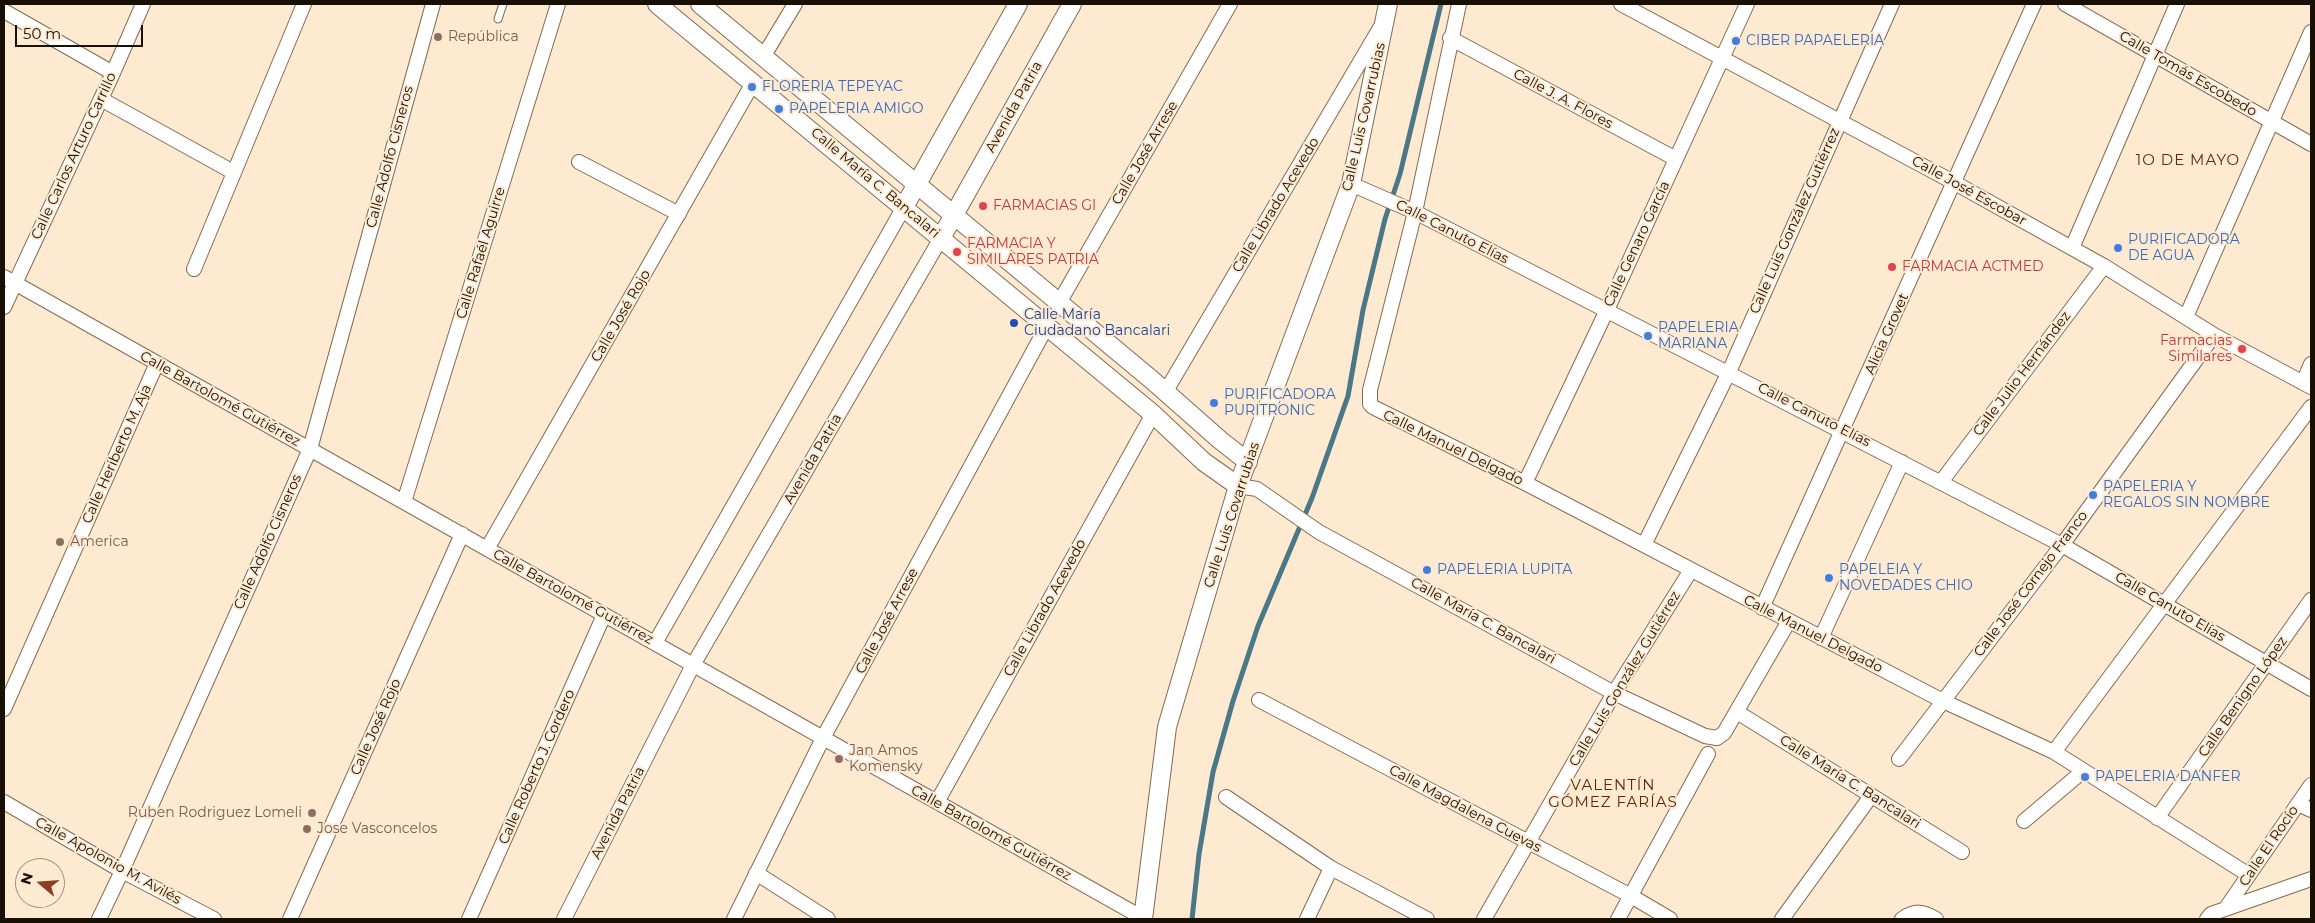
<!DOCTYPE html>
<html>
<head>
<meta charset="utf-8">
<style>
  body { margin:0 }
  #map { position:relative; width:2315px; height:923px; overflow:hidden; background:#fee9d1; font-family:Montserrat,sans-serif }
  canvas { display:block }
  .frame { position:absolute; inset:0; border:5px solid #180f05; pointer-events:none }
  .north { position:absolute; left:15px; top:858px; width:50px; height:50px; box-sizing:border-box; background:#fee9d1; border:1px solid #a2927f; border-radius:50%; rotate:288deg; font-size:14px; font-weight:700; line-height:20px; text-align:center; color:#180f05 }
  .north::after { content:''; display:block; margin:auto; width:18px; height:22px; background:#894122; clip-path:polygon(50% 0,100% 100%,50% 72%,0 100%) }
  .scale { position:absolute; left:15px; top:25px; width:128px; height:22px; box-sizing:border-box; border:2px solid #180f05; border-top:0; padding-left:6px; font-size:15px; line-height:18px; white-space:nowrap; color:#180f05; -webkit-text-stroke:4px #fee9d1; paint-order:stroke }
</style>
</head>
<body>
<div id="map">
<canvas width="2315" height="923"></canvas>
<div class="frame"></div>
<div class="north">N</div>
<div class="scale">50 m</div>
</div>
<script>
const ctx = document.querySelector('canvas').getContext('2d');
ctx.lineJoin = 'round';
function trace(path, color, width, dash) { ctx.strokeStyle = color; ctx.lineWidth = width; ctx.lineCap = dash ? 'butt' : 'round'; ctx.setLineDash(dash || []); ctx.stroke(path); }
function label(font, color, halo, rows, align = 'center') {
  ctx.font = font + ' Montserrat,sans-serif'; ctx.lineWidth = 4; ctx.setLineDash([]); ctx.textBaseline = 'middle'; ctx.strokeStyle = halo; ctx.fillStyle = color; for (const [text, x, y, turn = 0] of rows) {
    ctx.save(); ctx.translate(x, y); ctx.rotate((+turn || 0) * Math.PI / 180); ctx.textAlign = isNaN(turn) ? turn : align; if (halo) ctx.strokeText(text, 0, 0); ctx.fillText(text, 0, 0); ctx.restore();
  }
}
const stream = new Path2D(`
  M1192,919L1199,854L1213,772L1233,701L1258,626L1312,498L1348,396L1363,310L1385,219L1400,174L1441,4`);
const service = new Path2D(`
  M498,19L503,4`);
const minor = new Path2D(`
  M1459,4L1415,212L1370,390V404L1373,407L1525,483L1943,701L2054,752L2249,875
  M1621,4L1955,183L2104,266L2214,335L2311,387
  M2065,4L2311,144
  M4,11L113,73
  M1450,38L1676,159
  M763,57L795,4
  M101,99L233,172
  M579,162L679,214
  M1351,184L1415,212L2062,545L2311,689
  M2072,248L2177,4
  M194,269L304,4
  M4,277L1143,918
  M1059,303L1230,4
  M4,307L113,73L143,4
  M2186,317L2311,32
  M2303,383L2311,364
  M1166,391L1380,28
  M1941,482L2104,266
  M1525,483L1606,312L1747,4
  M1238,486L1257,489L1319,532L1614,693L1705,736L1717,738L1724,733L1789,621
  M404,502L558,4
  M1644,545L1729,372L1892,4
  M487,549L753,83
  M1762,608L2034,4
  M1821,638L1902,462
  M655,643L904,207
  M1259,700L1631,896L1670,919
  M4,709L157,363
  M1737,712L1962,852
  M2054,752L2311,407
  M1899,759L2062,545L2214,335
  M1226,797L1331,868L1427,919
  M4,802L122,871L214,919
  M937,802L1153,414
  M2298,804L2311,810
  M2157,818L2311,600
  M2024,821L2082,772
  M756,873L828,919
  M2226,908L2311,785
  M99,919L122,871L310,449L433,4
  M290,919L462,534
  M469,919L604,615
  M564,919L693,665L941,238
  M734,919L823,738L1047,326
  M1307,919L1331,868
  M1484,919L1614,693L1691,570
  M1618,919L1708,754
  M1782,919L1871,796
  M1902,919C1915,910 1923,911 1936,919
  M2207,919L2211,914L2311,879`);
const tertiary = new Path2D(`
  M657,4L1153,414L1204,462L1238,486
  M700,4L1152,380L1220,440L1248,462
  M904,207L1018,4
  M941,238L1072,4
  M1143,919L1167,727L1238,486L1351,184L1388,4`);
const markers = [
  [438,37,5,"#8d6e63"],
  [1736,41,5,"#3f7fe0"],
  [752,87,5,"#3f7fe0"],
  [779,109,5,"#3f7fe0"],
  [983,206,5,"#e0444e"],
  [2118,248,5,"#3f7fe0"],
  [957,252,5,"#e0444e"],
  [1892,267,5,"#e0444e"],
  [1014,323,5,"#1a4fb4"],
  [1648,336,5,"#3f7fe0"],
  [2242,349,5,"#e0444e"],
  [1214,403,5,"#3f7fe0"],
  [2093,495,5,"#3f7fe0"],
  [60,542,5,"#8d6e63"],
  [1427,570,5,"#3f7fe0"],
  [1829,578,5,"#3f7fe0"],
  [839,759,5,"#8d6e63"],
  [2085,777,5,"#3f7fe0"],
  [312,813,5,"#8d6e63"],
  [307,829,5,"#8d6e63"]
];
const educationNames = [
  ["República",448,37],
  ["America",70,542],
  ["Jan Amos",849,751],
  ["Komensky",849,767],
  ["Ruben Rodriguez Lomeli",302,813,"right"],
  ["Jose Vasconcelos",317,829]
];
const shopNames = [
  ["CIBER PAPAELERIA",1746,41],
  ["FLORERIA TEPEYAC",762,87],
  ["PAPELERIA AMIGO",789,109],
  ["PURIFICADORA",2128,240],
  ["DE AGUA",2128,256],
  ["PAPELERIA",1658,328],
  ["MARIANA",1658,344],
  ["PURIFICADORA",1224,395],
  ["PURITRONIC",1224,411],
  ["PAPELERIA Y",2103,487],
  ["REGALOS SIN NOMBRE",2103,503],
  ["PAPELERIA LUPITA",1437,570],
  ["PAPELEIA Y",1839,570],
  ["NOVEDADES CHIO",1839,586],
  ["PAPELERIA DANFER",2095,777]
];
const streetNames = [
  ["Calle Tomás Escobedo",2188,74,30],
  ["Calle J. A. Flores",1563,99,28],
  ["Avenida Patria",1014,107,-61],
  ["Calle Luis Covarrubias",1364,117,-77],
  ["Calle José Arrese",1145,153,-60],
  ["Calle Carlos Arturo Carrillo",74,156,-65],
  ["Calle Adolfo Cisneros",390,157,-75],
  ["Calle María C. Bancalari",875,183,40],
  ["Calle José Escobar",1969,191,29],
  ["Calle Librado Acevedo",1276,205,-59],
  ["Calle Luis González Gutiérrez",1795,221,-66],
  ["Calle Canuto Elías",1452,232,27],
  ["Calle Genaro García",1637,244,-65],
  ["Calle Rafaél Aguirre",481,253,-73],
  ["Calle José Rojo",621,316,-60],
  ["Alicia Grovet",1887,334,-66],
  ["Calle Julio Hernández",2022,374,-53],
  ["Calle Bartolomé Gutiérrez",220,399,29],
  ["Calle Canuto Elías",1814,415,27],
  ["Calle Manuel Delgado",1453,448,26],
  ["Calle Heriberto M. Aja",117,454,-66],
  ["Avenida Patria",813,459,-60],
  ["Calle Luis Covarrubias",1232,515,-72],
  ["Calle Adolfo Cisneros",268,542,-66],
  ["Calle José Cornejo Franco",2031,584,-53],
  ["Calle Bartolomé Gutiérrez",573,597,29],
  ["Calle Canuto Elías",2170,607,30],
  ["Calle Librado Acevedo",1045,608,-61],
  ["Calle José Arrese",887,621,-62],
  ["Calle María C. Bancalari",1483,621,29],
  ["Calle Manuel Delgado",1813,634,27],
  ["Calle Luis González Gutiérrez",1625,679,-59],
  ["Calle Benigno López",2243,697,-55],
  ["Calle José Rojo",376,727,-66],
  ["Calle Roberto J. Cordero",537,767,-66],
  ["Calle María C. Bancalari",1850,782,32],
  ["Calle Magdalena Cuevas",1465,809,28],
  ["Avenida Patria",618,813,-63],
  ["Calle Bartolomé Gutiérrez",991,833,29],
  ["Calle El Rocío",2269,846,-56],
  ["Calle Apolonio M. Avilés",108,861,29]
];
const healthNames = [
  ["FARMACIAS GI",993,206],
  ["FARMACIA Y",967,244],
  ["SIMILARES PATRIA",967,260],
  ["FARMACIA ACTMED",1902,267],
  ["Farmacias",2232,341,"right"],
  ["Similares",2232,357,"right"]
];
const transitNames = [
  ["Calle María",1024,315],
  ["Ciudadano Bancalari",1024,331]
];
const neighbourhoodNames = [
  ["1O DE MAYO",2188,161],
  ["VALENTÍN",1613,786],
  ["GÓMEZ FARÍAS",1613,803]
];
trace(stream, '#4a7886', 5);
trace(service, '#836b51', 9);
trace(minor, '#836b51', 16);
trace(tertiary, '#836b51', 20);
trace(service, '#fff', 7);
trace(minor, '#fff', 14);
trace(tertiary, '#fff', 18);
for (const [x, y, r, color] of markers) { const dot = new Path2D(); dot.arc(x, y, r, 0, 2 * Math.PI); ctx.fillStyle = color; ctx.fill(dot); trace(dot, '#fee9d1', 2); }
label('14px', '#785e54', '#fee9d1', educationNames, 'left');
label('14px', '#366cbe', '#fee9d1', shopNames, 'left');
label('14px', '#180f05', '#fee9d1', streetNames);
label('14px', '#be3a42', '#fee9d1', healthNames, 'left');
label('14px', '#164399', '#fee9d1', transitNames, 'left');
ctx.letterSpacing = '1px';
label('15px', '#652606', '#fee9d1', neighbourhoodNames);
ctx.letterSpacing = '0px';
</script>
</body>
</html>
